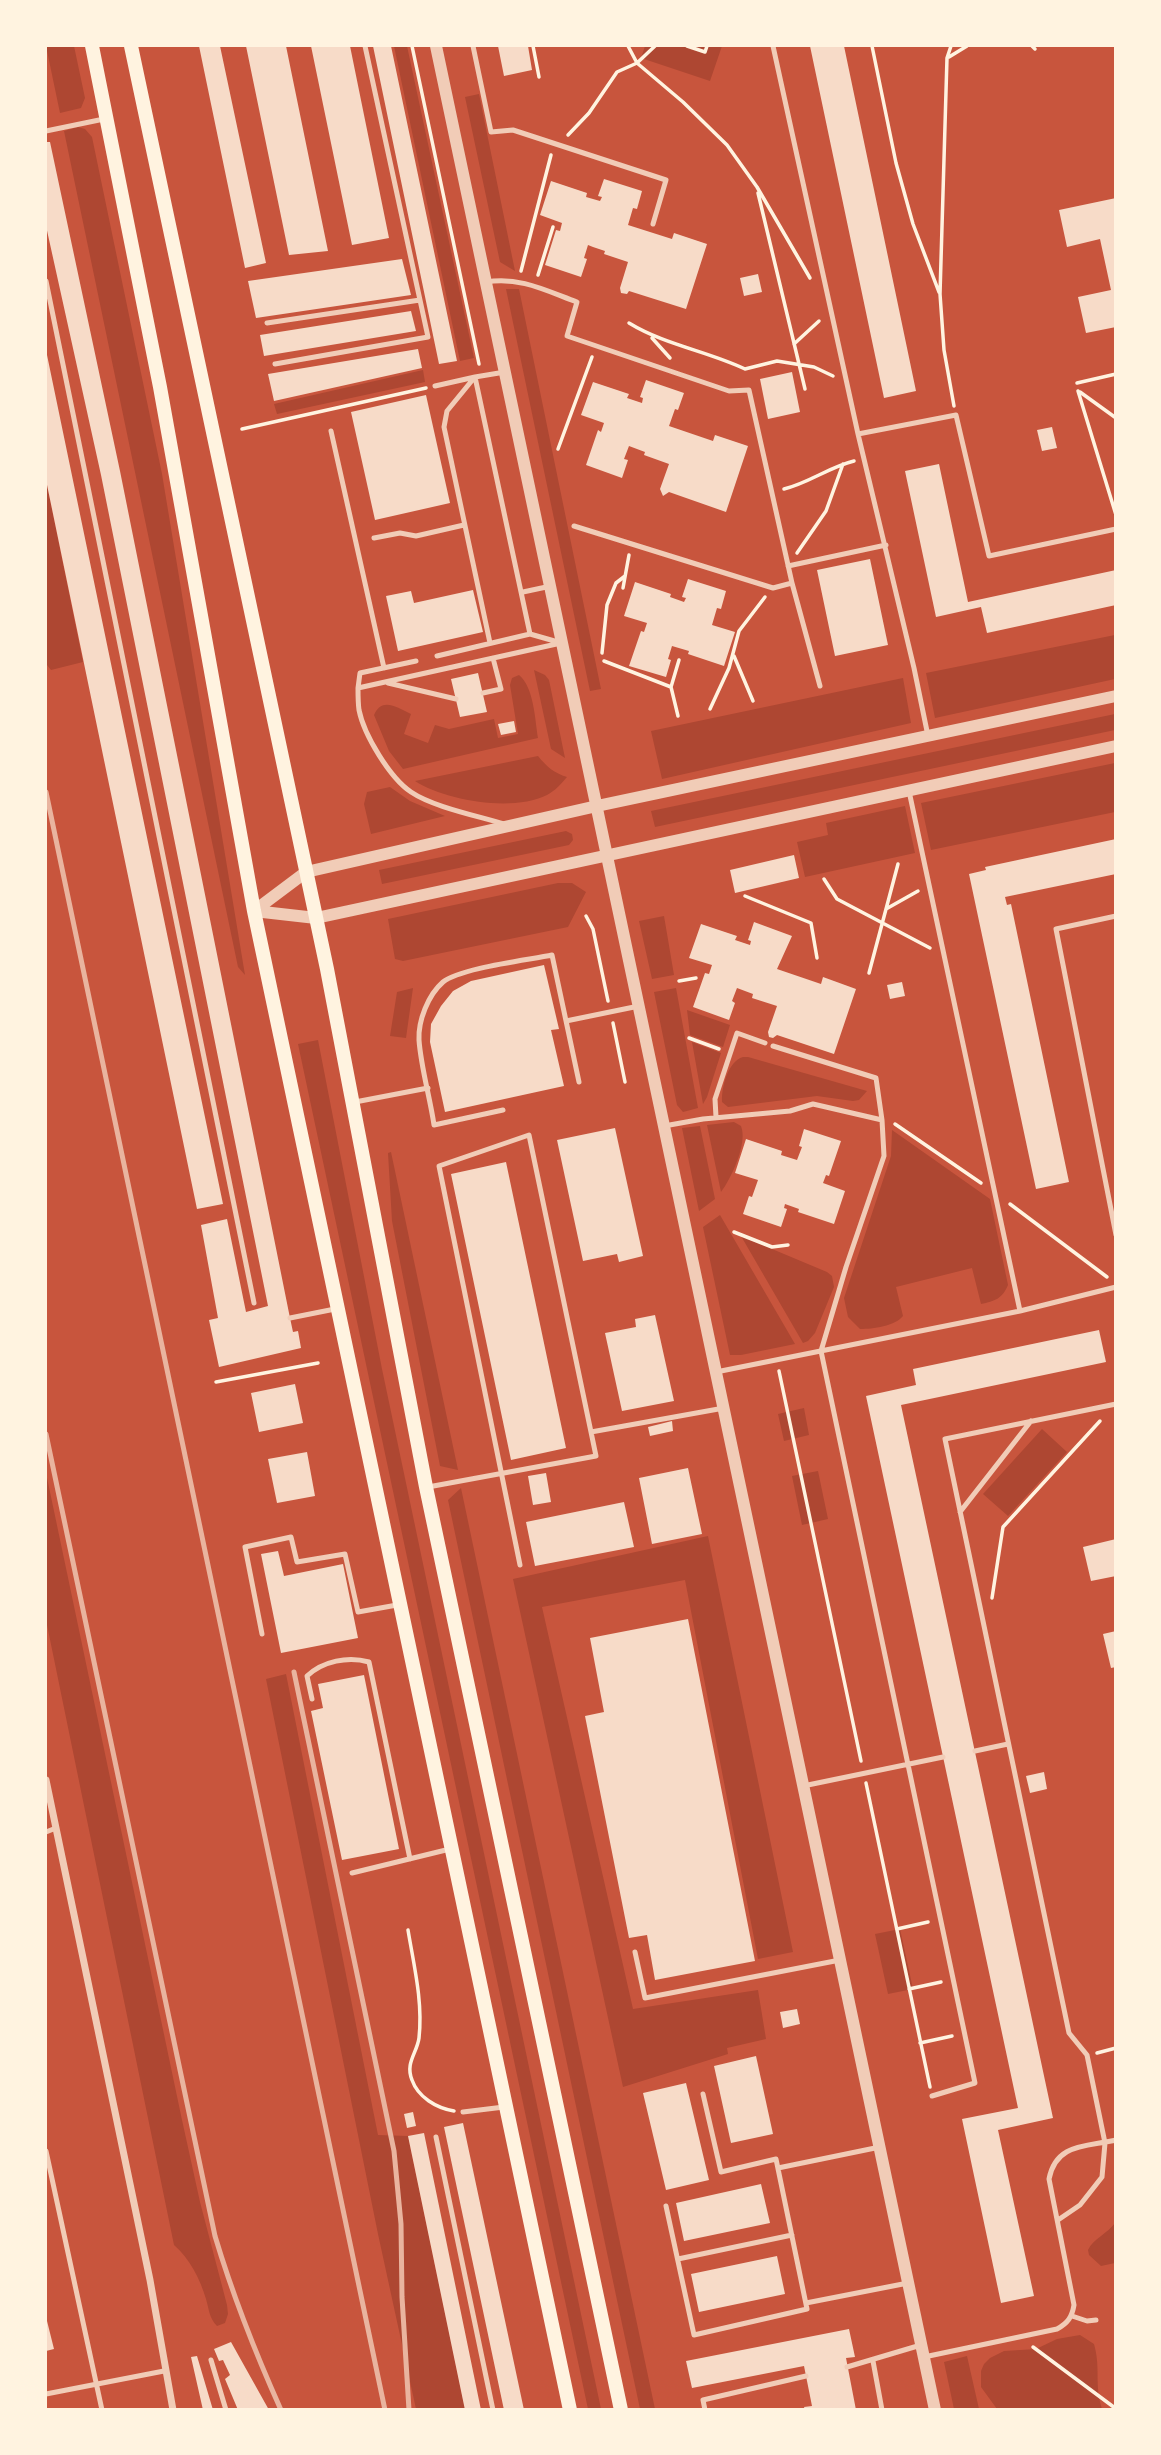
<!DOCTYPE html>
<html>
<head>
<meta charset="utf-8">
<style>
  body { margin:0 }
  #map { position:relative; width:1161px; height:2455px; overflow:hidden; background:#c8553d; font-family:"Nunito Sans",sans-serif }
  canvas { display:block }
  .frame { position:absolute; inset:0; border:47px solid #fff3e0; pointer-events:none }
</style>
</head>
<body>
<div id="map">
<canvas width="1161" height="2455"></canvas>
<div class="frame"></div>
</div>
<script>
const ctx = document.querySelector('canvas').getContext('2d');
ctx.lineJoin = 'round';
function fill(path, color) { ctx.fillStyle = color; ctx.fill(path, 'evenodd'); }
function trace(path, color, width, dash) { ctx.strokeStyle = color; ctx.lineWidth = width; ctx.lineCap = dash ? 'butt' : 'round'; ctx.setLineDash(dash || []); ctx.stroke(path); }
const green = new Path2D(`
  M46,46H74L85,98L81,108L60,113Z
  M394,46H407L474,358L460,361Z
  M645,46H722L710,81L641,58Z
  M479,94L515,271L500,262L465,97Z
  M78,127L85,129L92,137L162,474L245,975L238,967L64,131Z
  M506,289H519L601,689L590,691Z
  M423,370L425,382L277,414L274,404Z
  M46,480L83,662L51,670L47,665L46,656Z
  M1115,635V679L935,718L926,673Z
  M534,670L545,675L549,680L565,758L551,749Z
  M519,675C534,687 535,720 538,738L403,769L389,751L374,715C382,696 398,708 411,714L404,734L428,743L435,725L449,729L494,719L498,738L518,734L510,685L512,678Z
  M903,678L911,723L662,779L651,731Z
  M1115,714V730L655,827L651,811Z
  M538,756C547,767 554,773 567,777C562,783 555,791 547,795C513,812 446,801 415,781Z
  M1115,763V812L931,850L921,803Z
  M390,787L410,801L445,816L371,834L364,804L367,792Z
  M905,806L915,853L805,877L797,842L828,835L826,823Z
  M566,831L572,834L573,840L569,845L382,884L379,870Z
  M558,883H572L586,892L568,927L403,961L395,959L388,919Z
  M664,916L674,975L652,979L639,921Z
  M413,988L406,1038L390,1036L397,992Z
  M676,988L698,1108L683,1112L677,1105L654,992Z
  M687,1010L730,1025L723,1047L690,1035Z
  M318,1040L382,1369L601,2409H588L298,1044Z
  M692,1042L721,1053L707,1097L703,1104Z
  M743,1057H748L867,1091L859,1100L853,1101L817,1096L728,1107L722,1102C721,1088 728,1061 743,1057Z
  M734,1122L741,1126C748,1143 731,1179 721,1192L707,1125Z
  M700,1126L715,1199L699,1211L682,1128Z
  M892,1130L990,1199L1008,1285C1002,1299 995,1301 981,1304L972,1268L896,1287L903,1316C895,1326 873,1329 860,1329L848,1317L844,1298L891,1156Z
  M391,1152L458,1470L440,1466L392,1221L388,1153Z
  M720,1215L795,1344L741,1355H730L703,1227Z
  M741,1236L827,1272L832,1276L834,1287L815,1333L808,1341L803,1343Z
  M804,1408L809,1435L784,1441L778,1414Z
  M1042,1429L1067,1452L1008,1516L983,1494Z
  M818,1471L828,1519L802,1525L792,1476Z
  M46,1473L182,2120L200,2202L227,2305L228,2314L225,2323L217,2326C209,2318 209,2309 206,2299C200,2279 190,2259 174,2245L46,1620Z
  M461,1488L655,2409H640L448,1500Z
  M708,1536L793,1952L758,1959L685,1580L542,1607L633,2009L758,1990L766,2039L727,2048L728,2054L623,2087L513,1579Z
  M286,1674L378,2135L408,2136L465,2409H416L378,2234L266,1679Z
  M900,1929L913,1989L888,1994L875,1934Z
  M1115,2223V2263L1101,2266L1089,2255L1088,2250C1093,2239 1108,2233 1115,2223Z
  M1080,2335L1094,2344C1101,2368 1094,2384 1102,2409H997L981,2387V2371L984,2364L990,2358L1004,2351L1036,2349L1057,2339Z
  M967,2356L979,2409H954L944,2362Z`);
const building = new Path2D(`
  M199,46H220L266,263L245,268Z
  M246,46H286L328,251L289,255Z
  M311,46H350L389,238L352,245Z
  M373,46H391L457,361L439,364Z
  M498,46H528L532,70L504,76Z
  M810,46H844L916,391L884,398Z
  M46,142H50L120,471L290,1318L293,1332L298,1331L301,1348L219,1367L209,1320L218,1318L201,1225L227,1219L246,1312L268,1306L101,475L46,226Z
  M604,179L642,191L637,209L633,208L628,225L672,239L674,233L707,244L686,309L629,291L627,294L621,293L620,288L628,262L604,254L605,251L593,247L588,245L584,258L587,259L581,277L545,265L556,230L560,231L562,223L540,215L551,181L587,193L586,197L600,201L602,197L598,196Z
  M1116,198V327L1086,333L1078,297L1111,290L1100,239L1067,247L1059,210Z
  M402,259L411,295L256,318L248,281Z
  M758,274L762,292L744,296L740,278Z
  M411,311L416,331L264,356L260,335Z
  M418,349L422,368L274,401L268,374Z
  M46,355H47L223,1204L197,1209L46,480Z
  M792,372L800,412L768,419L760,379Z
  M646,380L684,393L678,410L675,409L669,426L713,441L715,435L748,446L726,512L669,492L663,496L660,489L669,464L644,455L645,452L629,446L624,459L628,460L622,478L586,465L598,430L601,432L604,423L581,415L593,382L629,394L627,398L642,403L643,398L640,397Z
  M426,395L450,503L375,520L351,412Z
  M1052,427L1057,448L1042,451L1037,430Z
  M939,464L968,602L1116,570V605L987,633L981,607L936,617L905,471Z
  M870,559L888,645L835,656L817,570Z
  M688,579L726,591L721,609L717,608L712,625L735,632L724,666L688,654L689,651L672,646L668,659L671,660L666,677L629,666L641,631L644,632L647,623L624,616L635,582L671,594L670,597L684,602L686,598L682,597Z
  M473,590L483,632L398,651L386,596L411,591L414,603Z
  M478,673L487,712L460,717L451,679Z
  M514,721L516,732L501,735L498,724Z
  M1116,839V874L1005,897L1007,905L1011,904L1069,1182L1036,1189L969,874L986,870L985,867Z
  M794,855L799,878L735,893L730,870Z
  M754,922L792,936L777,969L821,984L823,977L856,989L834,1054L777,1035L773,1038L769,1037L768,1032L777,1006L752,998L753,994L737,988L732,1001L735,1003L729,1020L693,1007L705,973L709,974L712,965L689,958L701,924L737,936L735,940L750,945L751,941L748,940Z
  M544,965L559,1029L551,1030L564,1086L445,1112L430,1042L431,1024L441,1006L453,991L471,981Z
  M902,982L905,996L890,999L887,985Z
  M615,1128L643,1256L619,1262L617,1254L583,1261L557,1140Z
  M804,1129L841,1141L829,1176L826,1175L823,1183L845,1191L834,1224L798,1212L799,1209L785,1204L784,1208L787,1209L781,1227L743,1214L749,1196L752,1197L758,1180L735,1173L746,1139L782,1151L781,1155L797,1160L802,1147L799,1146Z
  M506,1162L566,1448L511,1460L451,1174Z
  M655,1315L674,1401L622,1411L605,1333L636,1327L635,1319Z
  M1099,1330L1106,1362L901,1405L1053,2118L998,2130L1034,2296L1001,2303L962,2119L1018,2108L866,1396L916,1385L913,1369Z
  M295,1384L303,1423L259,1432L251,1393Z
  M672,1421L673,1431L650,1436L648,1427Z
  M307,1452L315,1496L277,1503L268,1459Z
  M688,1468L702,1534L652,1544L639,1478Z
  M546,1473L551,1502L533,1505L528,1476Z
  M624,1502L634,1547L535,1566L526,1522Z
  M1116,1539V1576L1091,1581L1083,1547Z
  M278,1551L284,1576L343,1564L358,1638L281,1653L261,1554Z
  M688,1619L755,1961L655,1980L647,1935L629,1938L585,1716L604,1712L590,1638Z
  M1116,1631V1667L1111,1668L1103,1634Z
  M364,1675L399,1849L342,1860L311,1711L323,1708L318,1684Z
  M1044,1772L1047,1789L1030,1793L1026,1776Z
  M797,2009L800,2024L783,2028L780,2012Z
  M756,2056L773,2134L731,2143L714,2066Z
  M686,2083L709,2180L666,2190L643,2093Z
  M413,2112L416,2126L407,2128L404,2114Z
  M463,2123L524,2410H504L444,2127Z
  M424,2133L481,2410H465L408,2136Z
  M761,2184L770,2223L684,2241L676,2203Z
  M777,2256L785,2294L699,2312L691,2274Z
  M46,2317L54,2349L46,2351Z
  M849,2329L855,2357L846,2358L856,2410H805L804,2407L812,2406L804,2366L692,2388L686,2361Z
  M231,2342L269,2410H238L225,2379L230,2375L223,2360L219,2361L214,2349Z
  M197,2356L213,2410H203L191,2357Z`);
const path = new Path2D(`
  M412,46L479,364
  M533,46L539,77
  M628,46L637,63L683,102L727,145L757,187L810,278
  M687,46L705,52L707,46
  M872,46L896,163L913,224L939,292
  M951,46L947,58L940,294L944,350L954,406
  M1032,46L1035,49
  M949,57L967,46
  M568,135L589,113L617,72L637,63L655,46
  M758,193L805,389
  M521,271L551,155
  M538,275L553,227
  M629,323C665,345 707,351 745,369L777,361L814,367L833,376
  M652,338L670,358
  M794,344L819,321
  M1077,383L1116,374
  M1078,391L1116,515
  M1080,392L1116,418
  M242,429L426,388
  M558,449L592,357
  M784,489C809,483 829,467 854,461
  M797,553L826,511L843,464
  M623,588L629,555
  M602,653L607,605L616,583L625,576
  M734,656L753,701
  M604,661L671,687L679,660
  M671,687L678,716
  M710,709L729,668L739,631L765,597
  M824,879L837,899L930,948
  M745,896L811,923L817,958
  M886,909L918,891
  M586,916L593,929L608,1001
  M869,973L898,864
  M679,981L696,978
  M613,1023L625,1082
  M689,1038L719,1049
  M895,1124L981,1183
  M1010,1204L1107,1277
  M734,1232L772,1247L788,1245
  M779,1371L861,1761
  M216,1382L318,1363
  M992,1598L1003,1527L1100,1421
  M866,1783L930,2087
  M897,1929L928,1922
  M408,1930C414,1966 423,2002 419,2038C417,2053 405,2063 412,2080C418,2097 436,2108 454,2111
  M909,1989L941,1982
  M920,2043L952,2036
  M1097,2053L1116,2048
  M1033,2347L1115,2408`);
const service = new Path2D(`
  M473,46L491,132L513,130L666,180L653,224
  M773,46L858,434L956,415L989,556L1116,529
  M46,131L104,119
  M46,281L254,1303
  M486,282C519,276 547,291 577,302L567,336L729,391L749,390L792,583L820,686
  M267,323L420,300
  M275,364L428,337L365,46
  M505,372L475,377L530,634
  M474,378L447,411L444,427L490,643
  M435,386L475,377
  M331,431L384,668
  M858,434L914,668L928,736
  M574,526L773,588L792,583
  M374,538L400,533L416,536L464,525
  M788,566L886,545
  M523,592L551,586
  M437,656L530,634L558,642
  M388,683L456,699
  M358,688L360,673L416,661
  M483,693L501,689L493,658
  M909,791L1020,1311
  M504,824C478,816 433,807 411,792C390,778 364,735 359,710C358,703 358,695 358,688L561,643
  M1116,916L1056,929L1116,1235
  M566,1021L639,1006
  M773,1046L876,1078L882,1120
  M355,1102L428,1088
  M503,1110L434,1125C430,1097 421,1068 419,1040C418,1021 428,995 443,982C460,968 528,960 552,955L579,1082
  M716,1117L715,1099L737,1033L765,1043
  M664,1126L703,1119L790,1111L813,1104L882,1120L884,1156L846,1267L821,1351L975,2083L932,2096
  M290,1318L335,1309
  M716,1372L1020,1311L1116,1287
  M428,1487L596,1456L591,1432
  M960,1512L1031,1421
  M520,1565L439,1166L529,1135L591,1432L724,1408
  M262,1634L245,1547L291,1537L297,1562L345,1554L358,1612L397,1605
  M312,1699L307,1676C323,1661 348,1656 369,1662L410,1859
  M975,1751L1008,1744
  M803,1786L943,1757
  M46,1832L56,1828
  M352,1873L450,1849
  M635,1952L645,1998L840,1960
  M463,2112L504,2107
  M436,2137L493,2410
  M46,2151L102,2410
  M778,2168L880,2147
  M666,2206L694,2335L807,2309L776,2159L721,2172L703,2094
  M1058,2220L1080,2205L1102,2177L1105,2143L1087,2055L1069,2033L945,1439L1116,1404
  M678,2259L792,2235
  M806,2303L908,2283
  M1072,2316L1087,2321L1096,2320
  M924,2357L1057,2329C1068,2323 1072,2317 1074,2305L1049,2179C1056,2143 1086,2147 1116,2140
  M211,2360L226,2410
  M873,2361L882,2410
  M847,2367L921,2345
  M46,2394L164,2371
  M705,2410L703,2400L806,2376`);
const minor = new Path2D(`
  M46,1780L150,2280L173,2410`);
const tertiary = new Path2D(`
  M436,46L935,2410
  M254,911L306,872L597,806L1116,696
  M254,911L316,918L1116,746`);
const secondary = new Path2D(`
  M92,46L160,387L254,911L570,2410
  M131,46L327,969L426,1487L621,2410`);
const rail = new Path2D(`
  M46,792L385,2410
  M46,1434L215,2236C233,2296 255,2352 281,2410
  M294,1672L394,2151L401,2224L402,2297L409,2410`);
fill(green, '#ae4732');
fill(building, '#f7dbc8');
trace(path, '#fff3e0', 3.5);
trace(service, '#f1ccb7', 5);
trace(minor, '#f1ccb7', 7);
trace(tertiary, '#f1ccb7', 12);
trace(secondary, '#fff3e0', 14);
trace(rail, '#e9b49f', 5);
</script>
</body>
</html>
